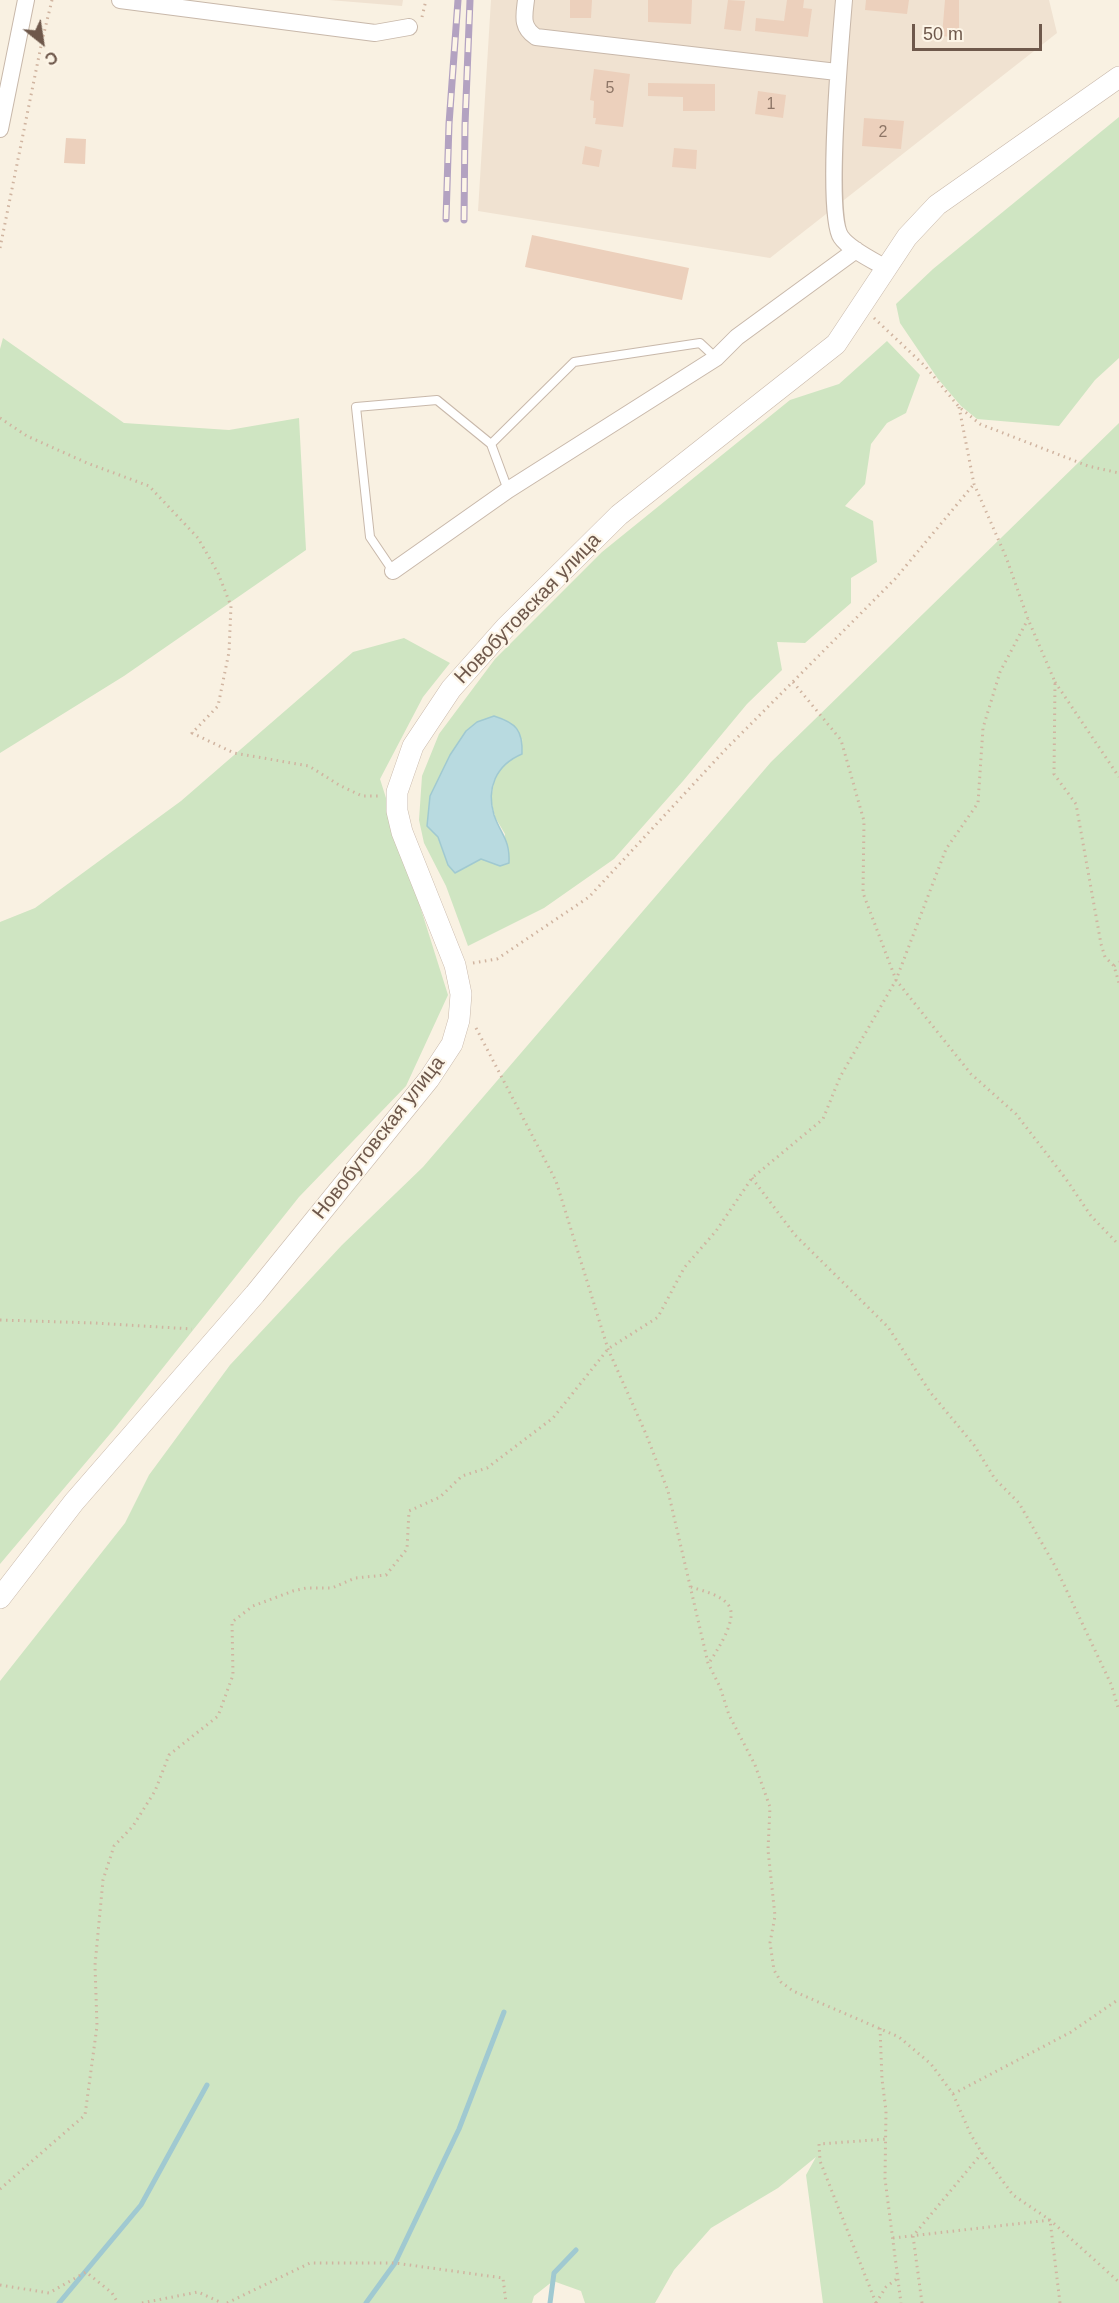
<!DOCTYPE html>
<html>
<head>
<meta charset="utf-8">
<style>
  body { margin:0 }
  #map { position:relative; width:1119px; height:2303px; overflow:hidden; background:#f9f1e2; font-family:Helvetica,sans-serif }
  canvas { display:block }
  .north { position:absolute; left:12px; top:12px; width:60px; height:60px; -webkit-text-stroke:4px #fdf5e7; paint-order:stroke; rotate:150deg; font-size:16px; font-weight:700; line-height:24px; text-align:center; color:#6e584b }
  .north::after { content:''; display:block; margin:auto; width:21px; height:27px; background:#6e584b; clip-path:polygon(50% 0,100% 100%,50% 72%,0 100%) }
  .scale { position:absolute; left:912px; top:24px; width:130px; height:27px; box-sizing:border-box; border:3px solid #6e584b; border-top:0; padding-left:8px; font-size:18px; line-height:21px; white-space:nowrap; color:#6e584b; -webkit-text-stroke:4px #fdf5e7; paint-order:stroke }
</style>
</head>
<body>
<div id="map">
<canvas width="1119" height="2303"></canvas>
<div class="north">С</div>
<div class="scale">50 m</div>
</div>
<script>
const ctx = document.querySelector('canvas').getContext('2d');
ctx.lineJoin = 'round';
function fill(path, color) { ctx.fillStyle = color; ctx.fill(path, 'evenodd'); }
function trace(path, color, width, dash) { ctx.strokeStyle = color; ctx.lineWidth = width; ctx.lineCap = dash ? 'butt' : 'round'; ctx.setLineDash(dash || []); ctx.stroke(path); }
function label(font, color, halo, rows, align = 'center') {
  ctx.font = font + ' Helvetica,sans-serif'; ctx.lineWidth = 4.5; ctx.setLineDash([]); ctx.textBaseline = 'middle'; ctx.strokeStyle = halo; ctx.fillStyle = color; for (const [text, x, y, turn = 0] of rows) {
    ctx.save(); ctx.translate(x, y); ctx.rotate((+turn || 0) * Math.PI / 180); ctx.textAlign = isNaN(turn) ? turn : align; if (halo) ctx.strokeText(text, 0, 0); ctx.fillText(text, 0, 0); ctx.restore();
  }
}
const residential = new Path2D(`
  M329,0H403L402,6Z
  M491,0H1049L1057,33L770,258L478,211Z`);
const green = new Path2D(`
  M1119,117V358L1095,380L1059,426L977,419L961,406L938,379L900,323L896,304L933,269Z
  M3,338L124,423L229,430L299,418L306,550L124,676L0,753V349Z
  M887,341L920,375L906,413L887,423L871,444L865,484L845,506L873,521L877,562L851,578V603L805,643L777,642L782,670L747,704L683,781L614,859L544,908L468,946L446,886L424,843L419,820L422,776L439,734L495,659L602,552L790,400L839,384ZM523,739L510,759L502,766L494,781L491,800L495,817L505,834L500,866L481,859L472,864L448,865L438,837Z
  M1119,423V2303H823L806,2175L816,2157L778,2188L711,2228L674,2270L655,2303H585L581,2291L553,2281L534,2296L532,2303H0V1681L125,1523L149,1475L230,1365L342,1245L423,1167L771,762Z
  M404,638L450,663L423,697L380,779L448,995L406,1086L299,1197L115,1428L0,1564V922L35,908L181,801L353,652Z`);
const water = new Path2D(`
  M494,716C516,723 523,730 522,754C496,765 486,788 494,815C501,835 510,839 509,863L500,866L481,859L455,873L448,865L438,837L427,826L430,796L450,755L466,731L477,722Z`);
const stream = new Path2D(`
  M59,2303L141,2205L207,2085
  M366,2303L395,2263L459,2129L504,2012
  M550,2303L554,2273L576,2250`);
const building = new Path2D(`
  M570,0H592L591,18H570Z
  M648,0H692L691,24L648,22Z
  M728,0L745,1L741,31L724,29Z
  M787,0H804L803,8L812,9L808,37L755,31L756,18L784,21Z
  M866,0H909L907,14L865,10Z
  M945,0H959V38L942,36Z
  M594,69L630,74L623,127L595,124L596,118H593L594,101L590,100Z
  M648,83L715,84V111H683V97L648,96Z
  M758,91L786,95L783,118L755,114Z
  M864,118L904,121L901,149L862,146Z
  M66,138L86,139L85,164L64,163Z
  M585,146L602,150L599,167L582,164Z
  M674,148L697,150L696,169L672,167Z
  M532,235L689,268L682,300L525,267Z`);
const path = new Path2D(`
  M422,17L426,0
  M0,248L42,41L52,0
  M874,318L925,366L959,407L980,424L1088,466L1119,473
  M959,407L974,484L1006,557L1028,619L1055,682L1054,774L1076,804L1101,944L1105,957L1114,966L1119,983
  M0,418L27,436L87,463L149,486L198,538L218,573L231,606L229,652L218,706L192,733L234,753L309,766L339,785L362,796H380
  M793,682L841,740L864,821L863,893L896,980L971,1074L1016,1114L1066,1179L1091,1216L1119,1245
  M1055,682L1119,777
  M473,963L497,959L589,897L725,750L895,579L974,484
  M1114,966L1119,962
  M476,1028L556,1181L608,1349L646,1434L668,1491L708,1663L720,1687L729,1715L755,1765L770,1807L768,1850L775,1916L770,1943L774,1970L781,1982L793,1991L899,2037L931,2064L953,2094L971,2135L982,2153L1013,2195L1050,2220L1119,2282
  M752,1178L795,1235L888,1327L930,1392L974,1445L995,1479L1019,1503L1055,1566L1111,1684L1119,1711
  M0,1320L94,1323L192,1329
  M691,1587C703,1591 722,1595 729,1606C738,1620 716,1652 709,1663
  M880,2028L882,2079L886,2111L885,2179L901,2303
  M953,2094L1071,2032L1119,1999
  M0,2189L85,2115L97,2026L95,1965L103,1880L114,1846L133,1826L155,1791L169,1755L218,1716L233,1675L232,1622L253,1606L293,1591L306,1588H332L355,1578L386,1575L407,1549L409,1511L440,1497L462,1476L487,1468L553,1418L608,1349L658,1317L684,1268L716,1231L752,1178L823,1119L840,1077L896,980L946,849L978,803L983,728L1000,672L1028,619
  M893,2238L1050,2220L1060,2303
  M0,2285L49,2293L86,2272L112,2293L118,2303
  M142,2303L198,2292L222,2303
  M227,2303L310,2263H395L503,2278L506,2303
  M876,2303L820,2161L819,2144L887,2139
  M876,2303L886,2287L898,2278
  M922,2303L913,2236L982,2153`);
const service = new Path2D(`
  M491,444L508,490
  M393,571L370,537L356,407L437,400L491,444L574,362L700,343L716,358`);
const minor = new Path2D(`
  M120,0L375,33L409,27
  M526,0C524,16 521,27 536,37L837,72
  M844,0C841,36 825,215 841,237C849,249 874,261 886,268
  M0,129L26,0
  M393,571L508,490L716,358L737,337L856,250`);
const tertiary = new Path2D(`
  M0,1598L74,1502L255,1294L429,1079L452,1044L459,1020L461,994L455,965L402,832L397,811V792L413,746L451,689L506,627L619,515L836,344L907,237L937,205L1119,77`);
const rail = new Path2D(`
  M446,219L449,124L458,0
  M464,220L465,125L470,0`);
const numberNames = [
  ["5",610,89],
  ["1",771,105],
  ["2",883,133]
];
const streetNames = [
  ["Новобутовская улица",528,609,-46],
  ["Новобутовская улица",379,1138,-52]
];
fill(residential, '#f0e2d1');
fill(green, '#cfe5c2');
fill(water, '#b8dae0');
trace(water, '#a0c9d1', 1.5);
trace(stream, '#a0c9d1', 5);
fill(building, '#ecd0bc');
trace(service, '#c8b8aa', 10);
trace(minor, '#c8b8aa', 18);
trace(tertiary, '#c8b8aa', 22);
trace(path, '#d0b4a0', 3, [1.5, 4.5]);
trace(service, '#fff', 8);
trace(minor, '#fff', 16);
trace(tertiary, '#fff', 21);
trace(rail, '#b3a2c1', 7);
trace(rail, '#fdf5e7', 4.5, [14]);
label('16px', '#8e7667', null, numberNames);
label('20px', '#6e584b', '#fdf5e7', streetNames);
</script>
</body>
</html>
